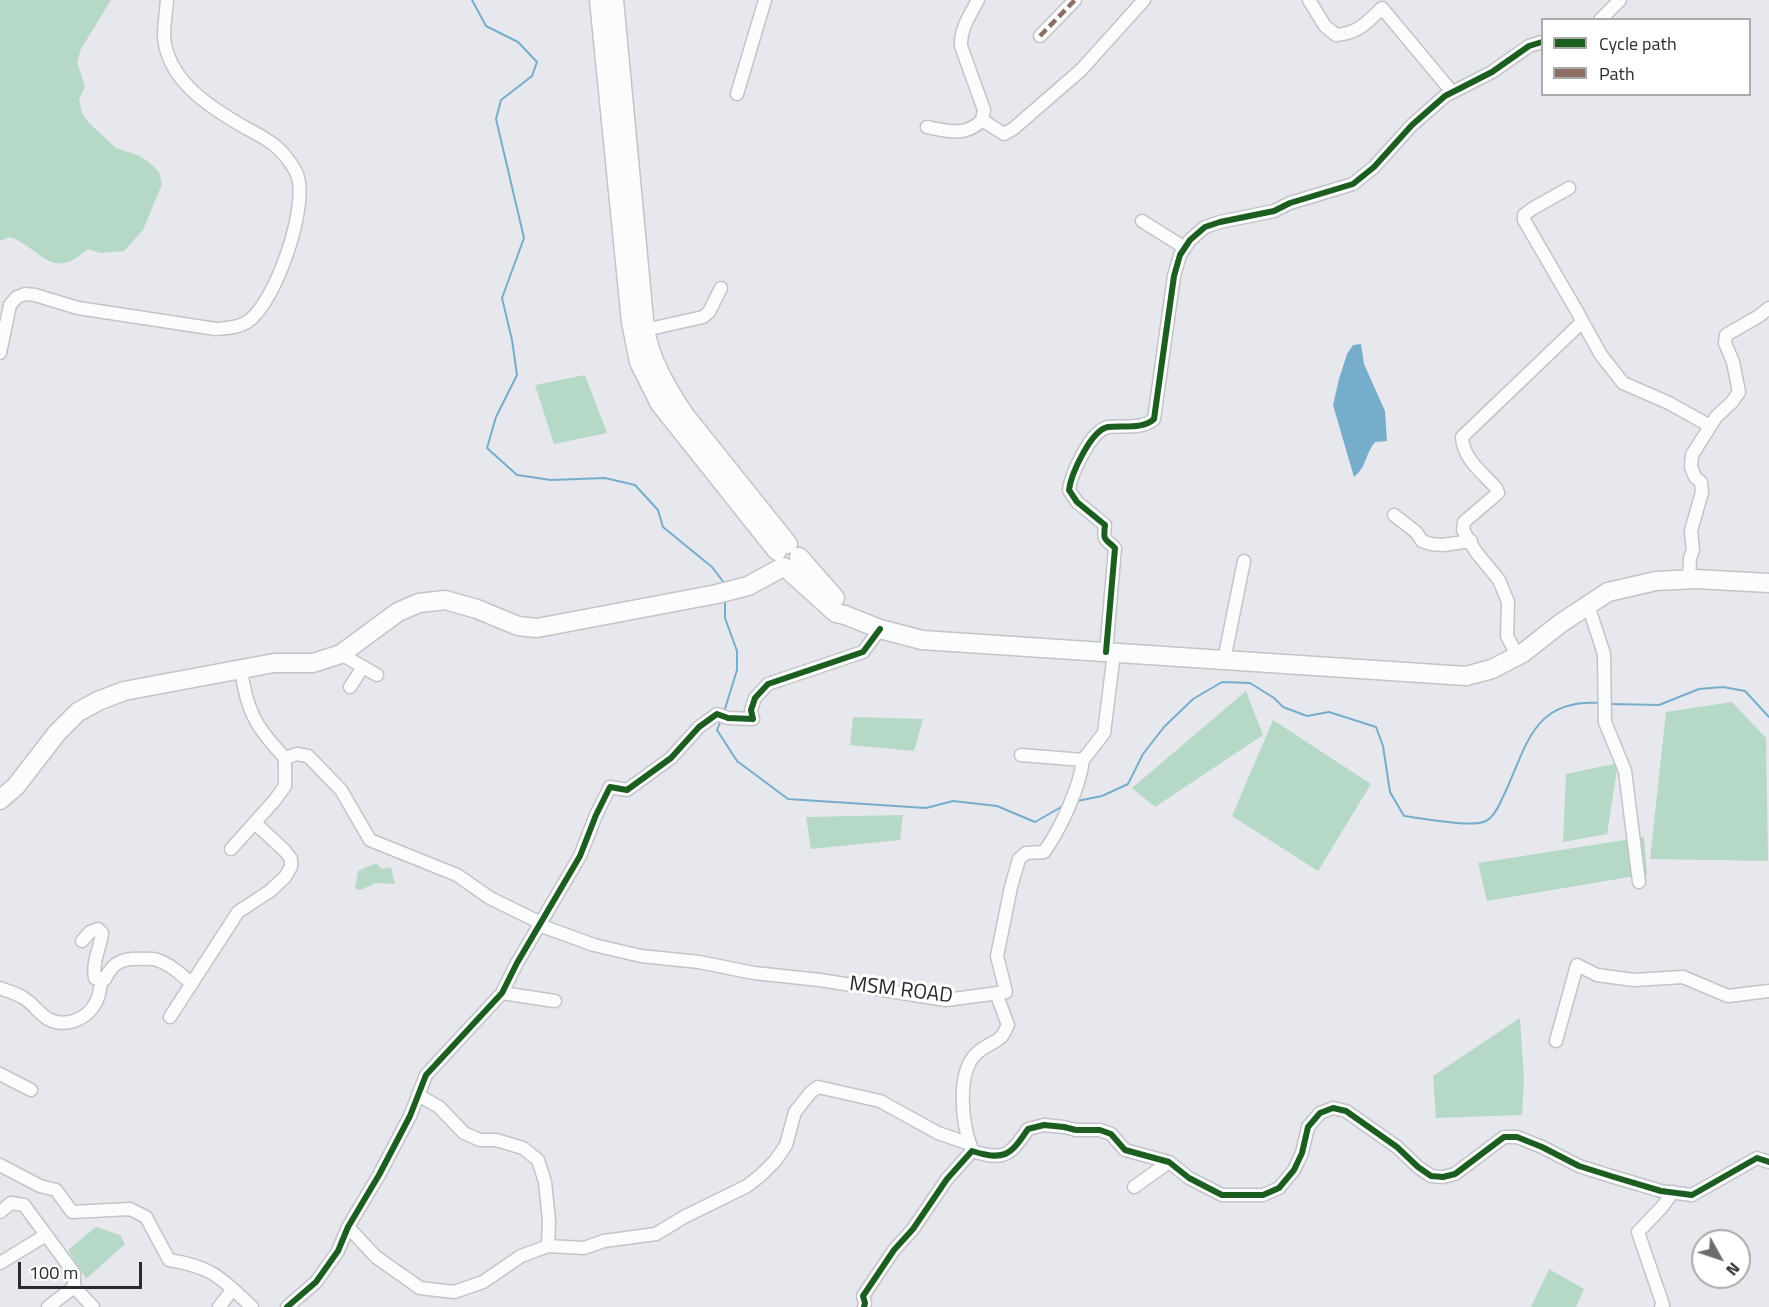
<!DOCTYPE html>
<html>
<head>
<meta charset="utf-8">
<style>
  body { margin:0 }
  #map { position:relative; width:1769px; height:1307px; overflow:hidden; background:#e7e8ed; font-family:"Titillium Web",sans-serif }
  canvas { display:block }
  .legend { position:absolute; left:1541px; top:18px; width:210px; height:78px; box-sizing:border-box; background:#fff; border:2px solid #aaaaab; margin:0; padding:8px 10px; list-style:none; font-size:18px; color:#2a2b2e }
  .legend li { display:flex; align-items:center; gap:12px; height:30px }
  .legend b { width:30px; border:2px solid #aaaaab }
  .north { position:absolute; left:1691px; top:1229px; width:60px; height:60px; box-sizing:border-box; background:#fff; border:2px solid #aaaaab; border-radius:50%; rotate:130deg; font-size:16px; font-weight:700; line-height:24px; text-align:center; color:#2a2b2e }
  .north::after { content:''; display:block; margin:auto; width:21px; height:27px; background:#6c6d71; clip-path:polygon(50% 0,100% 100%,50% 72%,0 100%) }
  .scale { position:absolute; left:18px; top:1262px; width:124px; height:27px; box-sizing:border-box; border:3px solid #2a2b2e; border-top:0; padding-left:8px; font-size:18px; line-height:21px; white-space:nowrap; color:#2a2b2e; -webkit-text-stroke:4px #fff; paint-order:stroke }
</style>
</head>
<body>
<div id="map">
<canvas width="1769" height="1307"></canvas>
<ul class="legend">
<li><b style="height:8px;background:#1b5e20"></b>Cycle path</li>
<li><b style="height:8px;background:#8d6e63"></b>Path</li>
</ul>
<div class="north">N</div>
<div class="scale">100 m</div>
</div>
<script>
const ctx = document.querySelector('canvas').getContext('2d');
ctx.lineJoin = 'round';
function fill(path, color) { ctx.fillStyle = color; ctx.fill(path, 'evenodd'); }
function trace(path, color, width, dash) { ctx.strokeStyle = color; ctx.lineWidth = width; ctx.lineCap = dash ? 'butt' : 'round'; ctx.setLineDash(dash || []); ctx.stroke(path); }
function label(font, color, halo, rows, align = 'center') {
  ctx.font = font + ' "Titillium Web",sans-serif'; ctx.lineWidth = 6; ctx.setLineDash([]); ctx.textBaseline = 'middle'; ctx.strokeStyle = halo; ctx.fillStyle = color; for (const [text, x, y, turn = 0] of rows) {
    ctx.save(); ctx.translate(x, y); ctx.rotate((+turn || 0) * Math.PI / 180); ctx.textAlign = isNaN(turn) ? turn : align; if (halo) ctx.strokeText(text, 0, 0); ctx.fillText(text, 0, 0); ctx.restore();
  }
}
const green = new Path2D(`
  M0,0H111L81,49L77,62L85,87L79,99L82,113L89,123L116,148L140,156L150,163L159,172L162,184L143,230L124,251L100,253L88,249C50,282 44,250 10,237L0,241Z
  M585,375L607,433L554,444L535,385Z
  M1246,691L1263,735L1155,807L1132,788Z
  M1732,702L1766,738L1768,861L1650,859L1666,712Z
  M853,717L923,719L914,751L850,745Z
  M1273,720L1371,784L1318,871L1232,816Z
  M1618,763L1607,834L1563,842L1566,774Z
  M903,815L900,840L811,849L806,817Z
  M1644,837L1647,874L1487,901L1478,863Z
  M376,863L382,869L391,867L395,884L376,883L360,890L355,888L358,871Z
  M1520,1018L1524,1079L1522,1115L1436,1118L1433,1076Z
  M96,1227L120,1235L125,1244L86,1279L68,1250Z
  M1549,1269L1584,1289L1576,1307H1531Z`);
const water = new Path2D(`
  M1361,344L1364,364L1385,411L1387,441L1375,442C1364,456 1368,465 1354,477L1333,405L1339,379L1347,354L1353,345Z`);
const stream = new Path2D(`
  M472,0L486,26L518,42L537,62L532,76L501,100L496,119L524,238L502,298L512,340L517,375L496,417L487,448L517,475L551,480L605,478L635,485L658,510L663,527L712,567L725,584
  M1610,704L1659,705L1699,689L1723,687L1745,691L1769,717
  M724,712L737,670V651L725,618V599
  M721,720L717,730L737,761L788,799L926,808L953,801L997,806L1035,822L1063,806
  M1077,801L1102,796L1128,784L1143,754L1164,727L1193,699L1222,682L1250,683L1274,698L1283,707L1307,716L1329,712L1376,727L1383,746L1390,792L1404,816C1422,818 1472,828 1486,821C1494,817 1499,806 1502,799C1527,749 1530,698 1601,703`);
const minor = new Path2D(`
  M978,0C970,15 960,29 961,46L984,110L982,120
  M1309,0L1325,26L1336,35C1359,33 1366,23 1382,8L1452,92
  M1600,20L1620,0
  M1040,36L1075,0
  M737,94L765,0
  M927,127C948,131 966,137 982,120L1004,134L1013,129L1081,70L1144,0
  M1142,221L1185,248
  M1581,319L1601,355L1623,383L1669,403L1710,426
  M645,330L703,317L709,312L721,288
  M0,353L10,305L17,297L25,294L35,295L78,308L216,329C227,328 238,328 247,322C275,305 311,202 296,172C283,148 269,140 246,128C211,108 167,81 164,36C164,25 166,12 167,0
  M1394,515L1416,532L1422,541L1431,544L1443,545L1471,541
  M1689,579L1690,558L1693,550L1691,531L1702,492L1701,482L1695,477L1691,467L1692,455L1716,417L1732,402L1739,392L1733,362L1725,343L1726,335L1759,316L1769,308
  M1588,605L1604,654L1605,722L1625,771L1639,882
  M1106,652L1115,548C1105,538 1103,542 1105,525L1077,502L1069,490C1071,474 1091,430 1108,427C1122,425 1142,430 1154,419L1174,276L1180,255L1190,240L1205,227L1220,222L1274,211L1290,203L1353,184L1374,167L1412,125L1445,96L1492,72L1529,46L1542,42
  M341,654L377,675
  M1517,655L1507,636L1508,602L1499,580L1476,552L1463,530L1464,522L1498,493L1496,488C1482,472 1463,459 1462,437L1580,324L1581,319L1578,313L1524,220V215L1532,209L1569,188
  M1224,660L1244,561
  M241,670C247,712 256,727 285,758
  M350,687L363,667
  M1021,755L1083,760L1104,733L1114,653
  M231,849L275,800L285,786V758L297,754L308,756L341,790L370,840L457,875L490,898L541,923
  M539,925L594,945L641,956L699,962L754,973L820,980L946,1000L1006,992L997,956L1011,887L1019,859L1026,853L1044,852C1060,830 1080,787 1083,760
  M82,941L90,932L98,929L102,933C100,949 92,962 95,978L105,979C113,961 124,958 143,959C147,959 153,958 157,960C170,964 182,975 192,984
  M0,988C7,991 16,993 22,997C32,1002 38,1013 48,1019C65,1028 87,1020 96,1002C100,995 100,986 102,979
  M502,993L555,1001
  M170,1017L238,912L270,891L285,877L291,867V859L285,851L255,823
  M1556,1041L1577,965L1597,975L1634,980L1683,977L1728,996L1769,991
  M0,1074L31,1090
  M418,1095L439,1107L464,1133L480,1140H496L523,1148L538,1160L545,1182L549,1221L548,1246
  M971,1147C962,1123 956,1072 977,1053C984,1046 995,1043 1001,1037C1004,1034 1006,1028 1008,1025L996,993
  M0,1165L40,1186L56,1190L72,1212L130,1209L146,1217L169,1260C213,1267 221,1278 252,1307
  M1134,1187L1169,1162
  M0,1212L11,1203L24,1205L74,1273V1287
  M348,1227L376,1257L420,1288L454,1292L483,1282L521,1256L548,1246L584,1248L604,1241L656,1234L684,1217L747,1186L761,1175L775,1161L786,1145L795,1112L811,1092L818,1087L880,1101L938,1133L970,1144
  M0,1263L46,1235
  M48,1307L74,1287L93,1307
  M219,1307L233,1289
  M287,1307L316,1282L338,1251L348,1227L379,1175L410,1116L426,1075L502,993L517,963L580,856L596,815L610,787L627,790L671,758L699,727L717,714L728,718L753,719L751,710L755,698L768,684L863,652L880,629
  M864,1307L865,1303L863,1296L894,1250L913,1229L947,1179L972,1151C1004,1161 1010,1156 1028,1129L1044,1125L1064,1127L1076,1130H1100L1111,1134L1125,1150L1169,1162L1189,1178L1222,1195H1263L1279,1188L1294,1170L1302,1153L1308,1127L1320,1113L1333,1108L1346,1111L1397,1147L1418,1167L1431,1176L1443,1177L1455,1174L1504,1137H1517L1542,1147L1579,1166L1614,1177L1661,1191L1692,1195L1757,1158L1769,1162
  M1661,1307L1663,1305L1638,1232L1662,1207L1673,1192`);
const highway = new Path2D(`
  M599,0L631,322L639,362L660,404L777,551
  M614,0L645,330C651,361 666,387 684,414L788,544
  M799,557L835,598
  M786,568L836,613L845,615L880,629L922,640L1466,676L1492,669L1523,653L1561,623L1608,592L1656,581L1696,579L1769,583
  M0,800L16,786L57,733L78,712L98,701L124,691L274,663H313L341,654L398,612L419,603L445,600L477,609L518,626L537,628L717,594L748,586L783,567`);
const quiet = new Path2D(`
  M1040,36L1075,0`);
const cycleway = new Path2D(`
  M1106,652L1115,548C1105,538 1103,542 1105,525L1077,502L1069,490C1071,474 1091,430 1108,427C1122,425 1142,430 1154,419L1174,276L1180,255L1190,240L1205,227L1220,222L1274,211L1290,203L1353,184L1374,167L1412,125L1445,96L1492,72L1529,46L1542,42
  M287,1307L316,1282L338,1251L348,1227L379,1175L410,1116L426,1075L502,993L517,963L580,856L596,815L610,787L627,790L671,758L699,727L717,714L728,718L753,719L751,710L755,698L768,684L863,652L880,629
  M864,1307L865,1303L863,1296L894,1250L913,1229L947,1179L972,1151C1004,1161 1010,1156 1028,1129L1044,1125L1064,1127L1076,1130H1100L1111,1134L1125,1150L1169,1162L1189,1178L1222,1195H1263L1279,1188L1294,1170L1302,1153L1308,1127L1320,1113L1333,1108L1346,1111L1397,1147L1418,1167L1431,1176L1443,1177L1455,1174L1504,1137H1517L1542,1147L1579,1166L1614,1177L1661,1191L1692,1195L1757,1158L1769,1162`);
const streetNames = [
  ["MSM ROAD",901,991,7]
];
fill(green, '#b6d8c6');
fill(water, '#76adca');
trace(stream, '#76adca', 2);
trace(minor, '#c3c4c7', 15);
trace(highway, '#c3c4c7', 21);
trace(minor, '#fbfcfc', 12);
trace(highway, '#fbfcfc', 18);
trace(quiet, '#8d6e63', 4.5, [9, 4.5]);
trace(cycleway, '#1b5e20', 6);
label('21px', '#2a2b2e', '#fff', streetNames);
</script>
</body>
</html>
